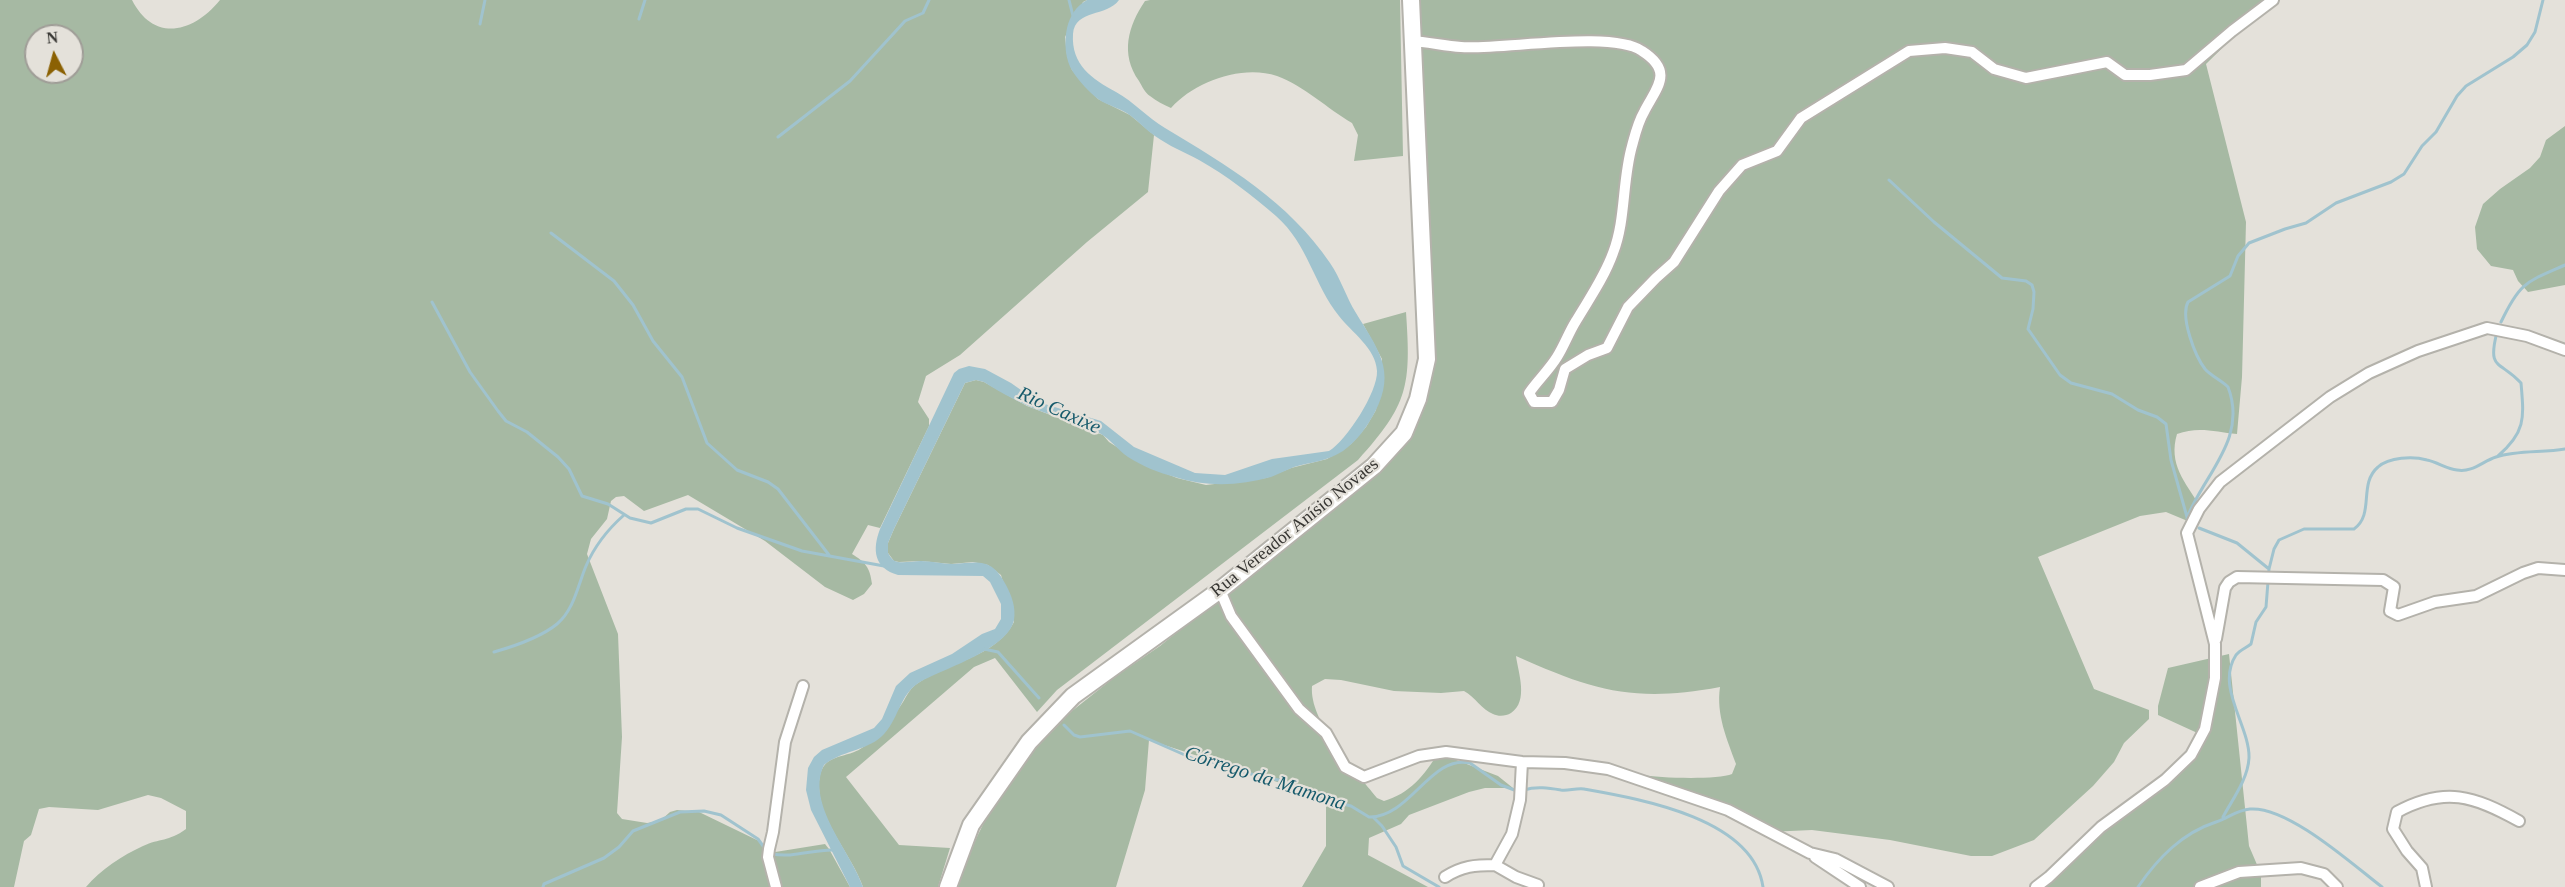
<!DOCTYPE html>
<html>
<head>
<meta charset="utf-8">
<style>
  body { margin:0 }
  #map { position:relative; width:2565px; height:887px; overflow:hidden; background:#e4e1da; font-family:Georgia,serif }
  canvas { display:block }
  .north { position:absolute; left:24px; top:24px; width:60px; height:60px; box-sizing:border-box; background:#e4e1da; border:2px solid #9f9d97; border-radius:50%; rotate:354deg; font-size:16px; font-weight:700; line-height:24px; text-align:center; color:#373633 }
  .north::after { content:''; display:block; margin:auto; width:21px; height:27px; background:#8b6103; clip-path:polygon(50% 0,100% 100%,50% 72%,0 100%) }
</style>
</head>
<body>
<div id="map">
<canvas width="2565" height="887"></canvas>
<div class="north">N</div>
</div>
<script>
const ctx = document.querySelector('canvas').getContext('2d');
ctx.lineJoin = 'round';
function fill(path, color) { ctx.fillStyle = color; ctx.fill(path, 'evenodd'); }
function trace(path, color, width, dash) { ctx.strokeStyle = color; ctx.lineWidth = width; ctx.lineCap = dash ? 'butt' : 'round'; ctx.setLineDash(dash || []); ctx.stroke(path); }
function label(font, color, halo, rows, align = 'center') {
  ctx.font = font + ' Georgia,serif'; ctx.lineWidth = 4.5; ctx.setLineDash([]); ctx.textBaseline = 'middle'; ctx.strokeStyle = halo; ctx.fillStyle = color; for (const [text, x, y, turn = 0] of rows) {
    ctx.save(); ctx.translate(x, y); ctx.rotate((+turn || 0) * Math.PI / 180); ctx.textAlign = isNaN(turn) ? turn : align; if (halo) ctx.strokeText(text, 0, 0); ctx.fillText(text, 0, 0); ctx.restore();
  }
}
const green = new Path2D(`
  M0,0H132C154,43 193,33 220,0H1087L1083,2L1065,37L1067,55L1072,70L1098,99L1130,115L1154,135L1148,192L1087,242L960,355L926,376L918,402L929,419V426L880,528L868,525L852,554C865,562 870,567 872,584L864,594L853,600L825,587L765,541L688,495L644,511L624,496L616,497L611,501L607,519L591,539L587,554L618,634L622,737L617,813L622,819L647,823L660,821L670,812L677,810L699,812L761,842L769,853L825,844L829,849L850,887H86C100,870 123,855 143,846C160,838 168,842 186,829V811L161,798L148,795L98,810L49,807L39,809L31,835L24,841L14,887H0ZM36,36H72V72H36Z
  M1150,0H1400L1403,156L1354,161L1358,135L1352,123C1328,109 1304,86 1277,76C1242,64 1194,82 1171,108C1164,105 1156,101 1150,96C1145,93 1142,86 1139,81C1120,54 1128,26 1145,1Z
  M1414,0H2271L2206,64L2246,222L2242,377L2237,434C2216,432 2198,426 2177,434C2168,464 2185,482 2200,506L2190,522L2166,512L2140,516L2038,557L2094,689L2149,710V719L2124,743L2114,762L2093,786L2034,840L1992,856H1971L1890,840L1812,830L1768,832L1642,775C1658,778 1718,780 1732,774L1736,764C1727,739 1716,715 1720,687C1635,703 1594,691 1516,656C1518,672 1529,701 1511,713C1506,716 1499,717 1493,714C1482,710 1475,697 1464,691L1441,693L1394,691L1341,680L1325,679L1312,686C1309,722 1355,770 1377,798L1384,801C1409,794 1425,775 1438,753L1498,776L1513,788H1485L1469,792L1409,815L1401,824L1369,838L1368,855L1428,887H1302L1326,846V798L1149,740L1145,790L1116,887H956L974,843L993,804L1020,764L1072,711L1116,676L1160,646L1301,532L1415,415L1425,267L1428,166L1415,44Z
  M2565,126V285L2528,292L2518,281L2513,270L2491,266L2477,249L2475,227L2483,204L2500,189L2530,168L2540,157L2546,140Z
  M1406,312C1411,385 1409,404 1358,460L1057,690L1037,712L995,658L974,667L846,777L899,845L950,848L938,887H863C852,855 819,821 819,787C819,749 846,762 866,745C877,735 890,720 899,708C906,699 908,689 918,683C949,662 996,657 1014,622L1001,575L988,565L973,562L951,564L921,561L899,562L894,561L888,553V543L894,529L965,383L976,380L984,382L1027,406L1103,435L1109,442L1147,466L1177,478L1206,485L1266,478L1291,468L1327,459L1351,444L1366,427L1376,410L1382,359L1363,324Z
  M2229,654L2249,846L2261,874V887H2039L2185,761L2204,736L2158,715V706L2168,668Z`);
const water = new Path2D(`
  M1087,0H1119C1107,17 1075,9 1073,34C1071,65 1092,79 1116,92C1134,102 1147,117 1165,128C1227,165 1289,202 1330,263C1341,279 1346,297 1356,313C1377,348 1397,370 1375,412C1367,427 1357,441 1343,451C1328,461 1311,462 1294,467C1286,470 1279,474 1271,477C1239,486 1206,487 1175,477C1159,473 1142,466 1128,457C1118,450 1110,439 1101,434C1083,423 1062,419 1043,412C1022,404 1003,394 984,382L976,380L965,383L894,529L888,543V553C891,558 893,561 898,562C905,563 914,561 921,561C932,561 942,564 953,564C980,562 992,558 1006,585C1012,596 1016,608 1014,620C1008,649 945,668 920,682C899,694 899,721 881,737C865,751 841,751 824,765C805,804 851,851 863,887H850L811,810L806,790L808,768L814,757L822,750L874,728L882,719L896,686L910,673L952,654L982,634L995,629L1001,619V604L990,582L983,576L898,575C874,568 872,550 880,529L954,373L959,369L969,366L985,369L1011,383L1038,402L1101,421L1134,447L1195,473L1225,475L1272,459L1329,451C1346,441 1378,392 1377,371C1376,348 1351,332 1339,316C1314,285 1308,244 1276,216C1253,196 1226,175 1199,160C1184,152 1169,146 1155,136C1146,130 1139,122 1131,116C1121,108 1108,106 1098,99C1090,93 1079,81 1073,72C1065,60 1064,42 1067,28C1070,16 1076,6 1087,0Z`);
const stream = new Path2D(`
  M1069,0L1073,16
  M639,19L645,0
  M480,24L485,0
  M778,137L850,81L905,21L923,13L929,0
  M1889,180L1934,222L2002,278L2026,281L2032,285L2034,292L2033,309L2028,329L2060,375L2071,383L2112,394L2138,410L2157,417L2166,424L2171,460L2187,517
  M551,233L614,281L633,305L653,341L682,377L707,443L737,470L768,482L778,489L829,555
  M432,302L470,372L498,411L506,421L527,432L558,457L569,469L582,496L608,504L630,518L651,523L686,509H698L737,528L802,551L884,566
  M2501,322C2520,282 2526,282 2565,265
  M2497,332C2487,371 2500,360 2521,383C2524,418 2526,432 2498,456
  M2187,518C2204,474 2248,439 2228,387C2221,380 2211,376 2205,369C2195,356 2180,317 2188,302L2230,276L2238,256L2249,243L2285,229L2306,223L2336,203L2391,182L2404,174L2422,146L2436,132L2457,96L2466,86L2513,57L2527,45L2535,32L2543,0
  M2199,528L2237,543L2269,569
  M984,649L998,652L1039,698
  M494,652C515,646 540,638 557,624C574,610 578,585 586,566C595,545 607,530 624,515
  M1064,725L1074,735L1080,737L1130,731L1194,759L1207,760L1242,772L1283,781L1328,800L1351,806L1369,817C1410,818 1431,754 1470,763L1501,785L1517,791
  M1524,790C1536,786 1549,788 1561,790C1568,791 1576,788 1584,789C1640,799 1753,818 1763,887
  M2223,817C2232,800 2248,779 2249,758C2250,726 2215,687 2236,655C2240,650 2246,648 2251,644L2256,622L2266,607L2269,569L2274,549L2279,540L2304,529H2354C2375,514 2358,484 2378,467C2389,457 2413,456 2427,460C2437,462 2447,469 2457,470C2472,473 2483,461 2496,457C2518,450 2543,453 2565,449
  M1374,818L1382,826L1396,847L1403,866L1439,887
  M772,854C793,858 811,850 832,850
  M543,887L544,884L604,858L619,847L633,831L680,812L704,811L721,815L758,839L766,850
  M2138,887C2158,858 2182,833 2216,822C2228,818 2237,810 2250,809C2288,806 2352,864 2382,887`);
const minor = new Path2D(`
  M1412,41C1428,42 1445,46 1461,47C1501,50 1612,30 1642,51C1675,72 1656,88 1644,112C1638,122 1635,135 1632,146C1622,181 1626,220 1613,253C1604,278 1589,299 1576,321C1569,332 1564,346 1557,357C1549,370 1538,380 1529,393L1534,402H1552L1559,390L1565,369L1588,355L1607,348L1628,307L1656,278L1674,262L1719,191L1742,165L1777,151L1801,118L1909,51L1945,48L1972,52L1994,69L2026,78L2107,62L2125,75H2150L2186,70L2232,31L2273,0
  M1220,590L1231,616L1299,709L1326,733L1345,767L1364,777L1419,756L1446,752L1522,762L1565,763L1608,769L1728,810L1810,853L1835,859L1888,887
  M2216,639L2225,588L2229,582L2237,577L2383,580L2394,587L2390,611L2398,615L2435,602L2476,596L2523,573L2538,568L2565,570
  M1815,857L1860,887
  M1495,865L1516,877L1538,885
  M1445,877C1462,866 1475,865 1495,865L1512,834L1520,800L1522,762
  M776,887L768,857L769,849L773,832L785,742L803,686
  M2036,887L2049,877L2101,827L2165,780L2191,755L2205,729L2215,678V644L2187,533L2199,509L2220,482L2330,397L2369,373L2418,351L2487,328L2527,336L2565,350
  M2200,887L2239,872L2301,868L2324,874L2337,887
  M2426,887L2422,868L2407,851L2393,829L2397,812C2445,786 2474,796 2519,821`);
const primary = new Path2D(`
  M948,887L971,825L1029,742L1073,696L1220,590L1374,466L1404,433L1418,399L1427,359L1411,0`);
const streetNames = [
  ["Rua Vereador Anísio Novaes",1295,528,-39]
];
const waterNames = [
  ["Rio Caxixe",1059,411,24],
  ["Córrego da Mamona",1265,779,18]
];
fill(green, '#a6b9a3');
fill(water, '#a0c3ce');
trace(stream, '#a0c3ce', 3);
trace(minor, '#b4b2ab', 14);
trace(primary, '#b4b2ab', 20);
trace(minor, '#fff', 10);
trace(primary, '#fff', 16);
label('18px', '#373633', '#e4e1da', streetNames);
label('italic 20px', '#165a6b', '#e4e1da', waterNames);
</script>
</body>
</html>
